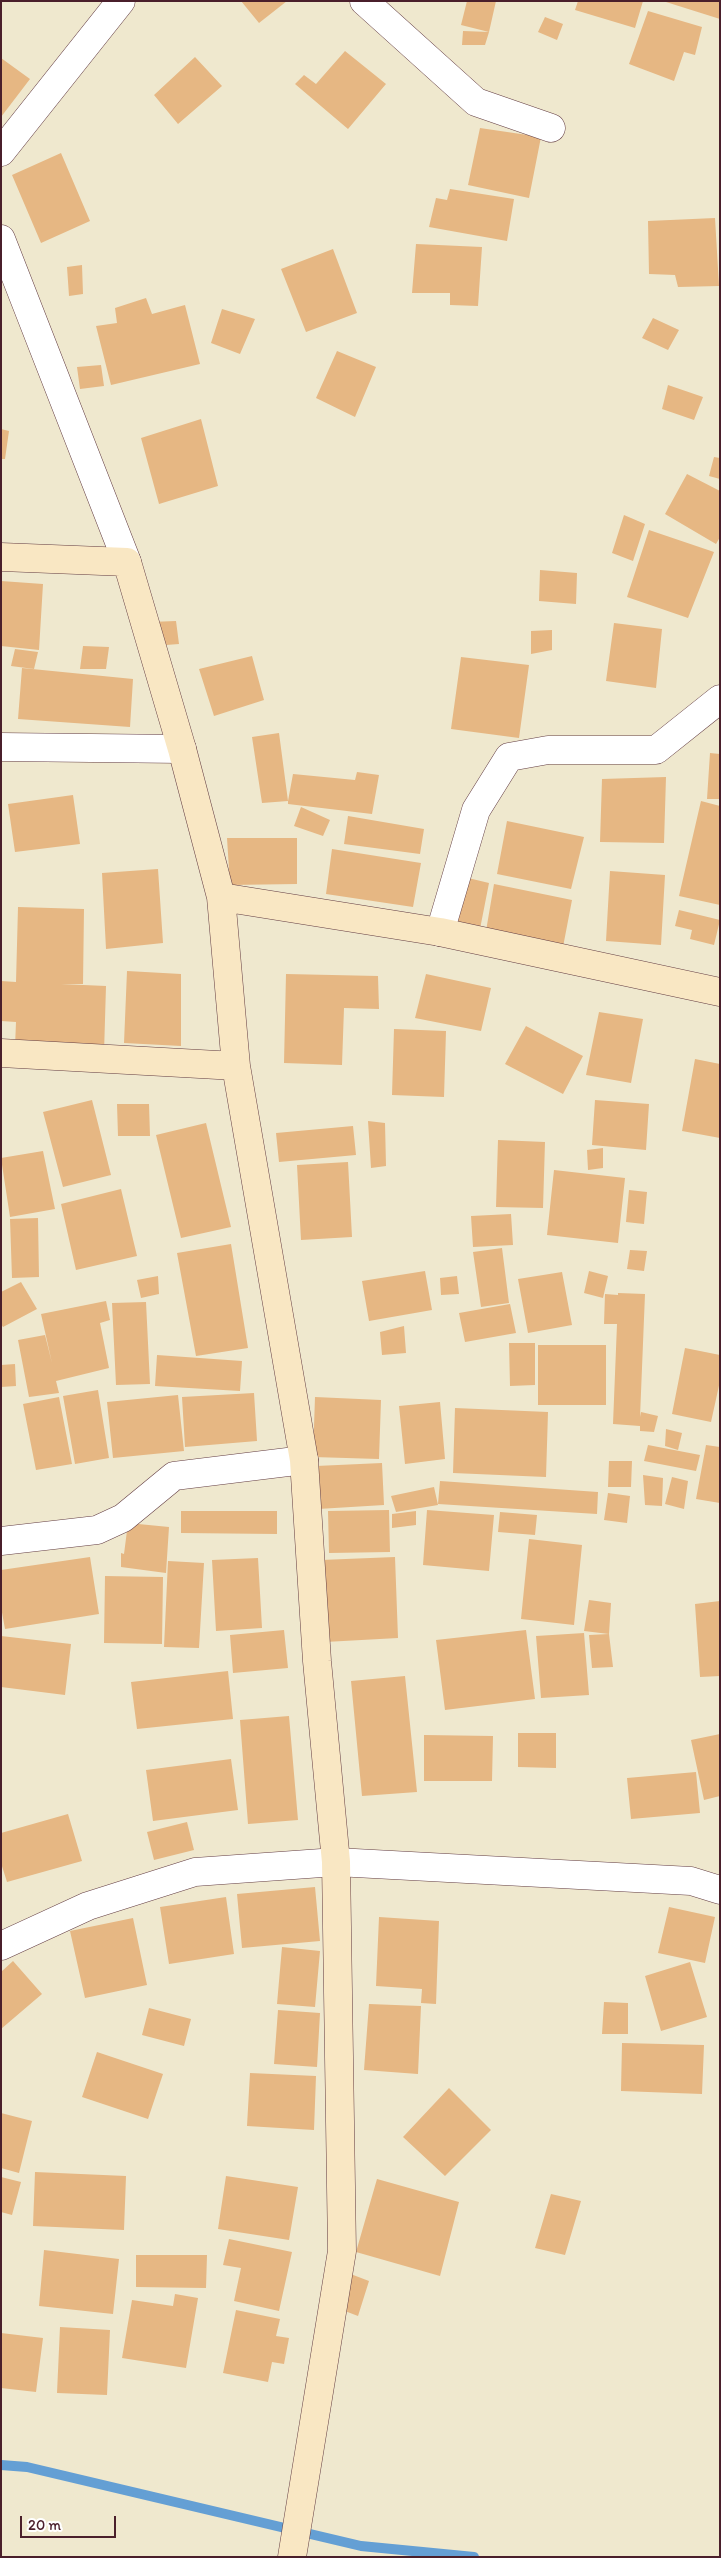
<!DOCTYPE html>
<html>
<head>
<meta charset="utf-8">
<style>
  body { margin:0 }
  #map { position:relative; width:721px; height:2558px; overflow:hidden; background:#efe8ce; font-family:Itim,sans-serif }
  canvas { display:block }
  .frame { position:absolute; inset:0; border:2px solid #4a1f2b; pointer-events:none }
  .scale { position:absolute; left:20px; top:2516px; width:96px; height:22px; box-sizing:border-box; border:2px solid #4a1f2b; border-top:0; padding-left:6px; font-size:15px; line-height:18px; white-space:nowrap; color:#4a1f2b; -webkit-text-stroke:4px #fff; paint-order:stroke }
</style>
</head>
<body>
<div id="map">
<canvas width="721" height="2558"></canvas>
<div class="frame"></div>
<div class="scale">20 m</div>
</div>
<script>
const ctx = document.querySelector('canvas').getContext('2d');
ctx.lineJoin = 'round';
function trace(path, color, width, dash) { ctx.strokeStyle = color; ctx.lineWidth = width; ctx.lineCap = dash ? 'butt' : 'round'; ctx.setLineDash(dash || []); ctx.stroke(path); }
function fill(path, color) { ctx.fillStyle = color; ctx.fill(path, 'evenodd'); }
const stream = new Path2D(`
  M1,2465L27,2467L361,2546L474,2557`);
const building = new Path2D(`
  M241,1H287L259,23Z
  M467,1H496L489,32L461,25Z
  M578,1H643L635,28L575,10Z
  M720,1V19L666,2V1Z
  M648,11L702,27L695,55L684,52L674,81L629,64Z
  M545,17L563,24L557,40L538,32Z
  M463,31L489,32L485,45H462Z
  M345,51L386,84L348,129L295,84L304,75L316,84Z
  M195,57L222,86L178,124L154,95Z
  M1,58L30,79L1,117Z
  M480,128L541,137L529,198L468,185Z
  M61,153L90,221L41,243L12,175Z
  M450,189L514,199L507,241L429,227L436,198L447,200Z
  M715,218L719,286L678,287L675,275L649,274L648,221Z
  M416,244L482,247L478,306L450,305V293H412Z
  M333,249L357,313L306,332L281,269Z
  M82,265L83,294L69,296L67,267Z
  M146,298L152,314L185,305L200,364L111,385L96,326L117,323L115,308Z
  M222,309L255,319L240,354L211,343Z
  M653,318L679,330L668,350L642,338Z
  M337,351L376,367L355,417L316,398Z
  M101,365L104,386L80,389L77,367Z
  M668,385L703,397L694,420L662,409Z
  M201,419L218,486L159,504L141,438Z
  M1,429L9,431L5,459H1Z
  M714,457L720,458V479L709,476Z
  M687,474L720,491V537L716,544L665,514Z
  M624,515L645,524L633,561L612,553Z
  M649,530L714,552L688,618L627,597Z
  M540,570L577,573L576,604L539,601Z
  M1,581L43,584L39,650L1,646Z
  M176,621L179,644L153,646L150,622Z
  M614,623L662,629L656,688L606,681Z
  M552,630V650L531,654V631Z
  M83,646L109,647L106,669H80Z
  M15,649L38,652L34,669L11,666Z
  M252,656L264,700L214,716L199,669Z
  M461,657L529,665L519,738L451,729Z
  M22,668L133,679L130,727L18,719Z
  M279,733L288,801L293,774L355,780L357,772L379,775L372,814L288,804V801L262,803L252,737Z
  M710,753L720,754V799H707Z
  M666,777L664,843L600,842L602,779Z
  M73,795L80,844L15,852L8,804Z
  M701,801L720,806V905L679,896Z
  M301,807L330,820L323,836L294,826Z
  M348,816L424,829L420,854L344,844Z
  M507,821L584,837L571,889L497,874Z
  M227,838H297V884L230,885Z
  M332,849L421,863L413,907L326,894Z
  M158,869L163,943L106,949L102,873Z
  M610,871L665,875L661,945L606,941Z
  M464,877L489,883L480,929L452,923Z
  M494,884L572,900L563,947L486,931Z
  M18,907L84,909L83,984H61L106,986L104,1053L15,1047L16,1022L1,1021V981L16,982Z
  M679,910L720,920L714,945L690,939L692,930L675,926Z
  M127,971L181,974V1046L124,1043Z
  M286,974L378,976L379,1009L344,1008L342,1065L284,1063Z
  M426,974L491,988L481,1031L415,1018Z
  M599,1012L643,1019L631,1083L586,1075Z
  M526,1026L583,1056L563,1094L505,1064Z
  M394,1029L446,1031L444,1097L392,1095Z
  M695,1059L720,1064V1138L682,1131Z
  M92,1100L111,1175L63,1187L43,1112Z
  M595,1100L649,1104L646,1150L592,1145Z
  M117,1104H149L150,1136H118Z
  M368,1121L385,1123L386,1166L371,1168Z
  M206,1123L231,1227L181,1238L156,1135Z
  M353,1126L356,1155L279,1162L276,1133Z
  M498,1140L545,1142L543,1208L496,1207Z
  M603,1148V1168L588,1170L587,1150Z
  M43,1151L55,1209L10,1217L1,1158Z
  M348,1162L352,1237L301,1240L297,1165Z
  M554,1170L625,1178L618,1243L547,1235Z
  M121,1189L137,1256L76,1270L61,1204Z
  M629,1190L647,1192L644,1224L626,1222Z
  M511,1214L513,1245L473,1247L471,1216Z
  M38,1218L39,1277L12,1278L10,1219Z
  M231,1244L248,1348L196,1356L177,1253Z
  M502,1248L509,1303L481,1307L473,1252Z
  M630,1250L647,1251L644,1271L627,1269Z
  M425,1271L432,1310L369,1321L362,1281Z
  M589,1271L608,1276L603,1298L584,1293Z
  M562,1272L572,1325L528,1333L518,1279Z
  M158,1276L159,1294L141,1298L137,1280Z
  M457,1276L459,1294L441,1295L440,1278Z
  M21,1282L37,1309L3,1327L1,1324V1292Z
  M618,1293L645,1294L640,1417L641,1412L658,1416L654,1432L640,1431V1426L613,1424L617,1324H604L605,1294L618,1295Z
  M106,1301L110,1320L100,1323L109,1368L56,1381L59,1393L29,1397L18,1340L45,1335L52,1363L41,1314Z
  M146,1302L150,1384L116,1385L112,1303Z
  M510,1304L516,1333L465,1342L459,1313Z
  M404,1326L406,1353L382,1355L380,1332Z
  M509,1343H535V1385L510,1386Z
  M538,1345H606V1405H538Z
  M685,1348L720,1355V1381L711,1422L672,1414Z
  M157,1355L242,1361L240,1391L155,1386Z
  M15,1364L16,1386L1,1387V1365Z
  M98,1390L109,1458L75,1464L63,1396Z
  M254,1393L257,1441L185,1447L182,1397Z
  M178,1395L184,1451L113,1458L107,1402Z
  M59,1397L72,1464L36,1470L23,1404Z
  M315,1397L381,1400L379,1459L313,1457Z
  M440,1402L445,1459L405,1464L399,1406Z
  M455,1408L548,1412L546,1477L453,1473Z
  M666,1429L682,1433L678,1450L665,1446Z
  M648,1445L700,1455L696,1471L644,1461Z
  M706,1445L720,1447V1503L696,1499Z
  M609,1461H632L631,1487H608Z
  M382,1463L384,1505L318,1509L316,1466Z
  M643,1475L663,1478L662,1506L645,1505Z
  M672,1477L688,1481L684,1509L665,1504Z
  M440,1481L598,1492L597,1514L438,1504Z
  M434,1487L438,1505L396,1512L391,1496Z
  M608,1493L630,1496L627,1523L604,1520Z
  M389,1510L390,1552L329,1553L328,1511Z
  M427,1510L494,1515L489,1571L423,1565Z
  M181,1511H277V1534L181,1533Z
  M416,1511V1525L392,1528V1514Z
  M500,1512L537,1515L535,1535L498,1532Z
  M128,1523L169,1527L166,1573L121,1567V1553L124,1554Z
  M529,1539L582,1545L574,1625L521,1619Z
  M90,1557L99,1614L5,1629L1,1607V1570Z
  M395,1557L398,1638L325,1642L321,1560Z
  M258,1558L262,1628L216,1631L212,1560Z
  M168,1561L204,1563L199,1648L164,1647Z
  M105,1576L163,1577L162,1644L104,1643Z
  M589,1600L611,1603L609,1634L584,1631Z
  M720,1601V1676L700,1677L695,1604Z
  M284,1630L288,1668L233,1673L230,1635Z
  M526,1630L535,1699L445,1710L436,1640Z
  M584,1633L589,1695L541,1698L536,1636Z
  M609,1634L613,1667L592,1668L589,1635Z
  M1,1636L71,1644L65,1695L1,1687Z
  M228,1671L233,1719L137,1729L131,1682Z
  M405,1676L417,1792L362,1796L351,1681Z
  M289,1716L298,1820L248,1824L240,1720Z
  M518,1733H556V1768L518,1767Z
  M720,1734V1796L704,1800L691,1740Z
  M424,1735L493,1736L492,1781H424Z
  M231,1759L238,1810L153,1821L146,1770Z
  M696,1772L700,1813L631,1819L627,1778Z
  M68,1814L82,1861L7,1882L1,1863V1833Z
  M187,1822L194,1850L154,1860L147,1832Z
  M315,1887L320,1941L242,1948L237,1894Z
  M226,1897L234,1954L169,1964L160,1907Z
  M669,1907L715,1917L705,1963L658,1953Z
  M379,1917L439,1921L436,2004L421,2003L422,1989L376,1986Z
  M133,1918L147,1985L85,1998L70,1931Z
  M282,1947L320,1951L315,2007L277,2004Z
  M13,1961L42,1994L1,2029V1972Z
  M690,1962L707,2017L661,2031L645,1976Z
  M604,2002L628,2003V2034H602Z
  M369,2004L421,2006L418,2074L364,2070Z
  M149,2008L191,2019L184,2046L142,2035Z
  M278,2010L320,2013L317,2067L274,2064Z
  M622,2043L704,2045L702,2094L621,2091Z
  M97,2052L163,2074L148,2119L82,2097Z
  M250,2073L316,2076L314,2130L247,2126Z
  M449,2088L491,2130L445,2176L403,2137Z
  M1,2113L32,2121L19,2173L1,2168Z
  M35,2172L126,2176L124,2230L33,2226Z
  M226,2176L298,2187L289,2240L218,2229Z
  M1,2177L21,2182L12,2215L1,2212Z
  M377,2179L459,2202L440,2276L356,2252Z
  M551,2194L581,2201L565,2255L535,2248Z
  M229,2239L292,2252L279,2311L234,2301L241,2268L223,2265Z
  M44,2250L119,2259L113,2314L39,2306Z
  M136,2255H207L206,2288L136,2287Z
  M348,2273L369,2281L358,2316L337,2308Z
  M175,2294L198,2298L186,2368L122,2358L132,2300L173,2306Z
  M236,2310L280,2319L276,2336L289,2338L284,2364L272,2362L268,2382L223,2373Z
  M60,2327L110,2330L107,2395L57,2393Z
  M1,2333L43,2338L36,2392L1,2388Z`);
const street = new Path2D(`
  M364,1L476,102L551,128
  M1,152L121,1
  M1,239L127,562
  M1,747L182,749
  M440,932L476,810L509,757L548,750H656L720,699
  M1,1541L97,1530L123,1518L174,1476L304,1460
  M1,1946L88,1906L195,1872L336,1862L691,1881L720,1890`);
const secondary = new Path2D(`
  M1,557L127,562L182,749L221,897L236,1066L304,1460L317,1661L336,1862L342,2251L292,2557
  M221,897L440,932L720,992
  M1,1053L236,1066`);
trace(stream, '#649fd4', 10);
fill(building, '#e6b783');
trace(street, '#633d43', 29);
trace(secondary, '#633d43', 29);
trace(street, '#fff', 28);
trace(secondary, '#f9e7c3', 28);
</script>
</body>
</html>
